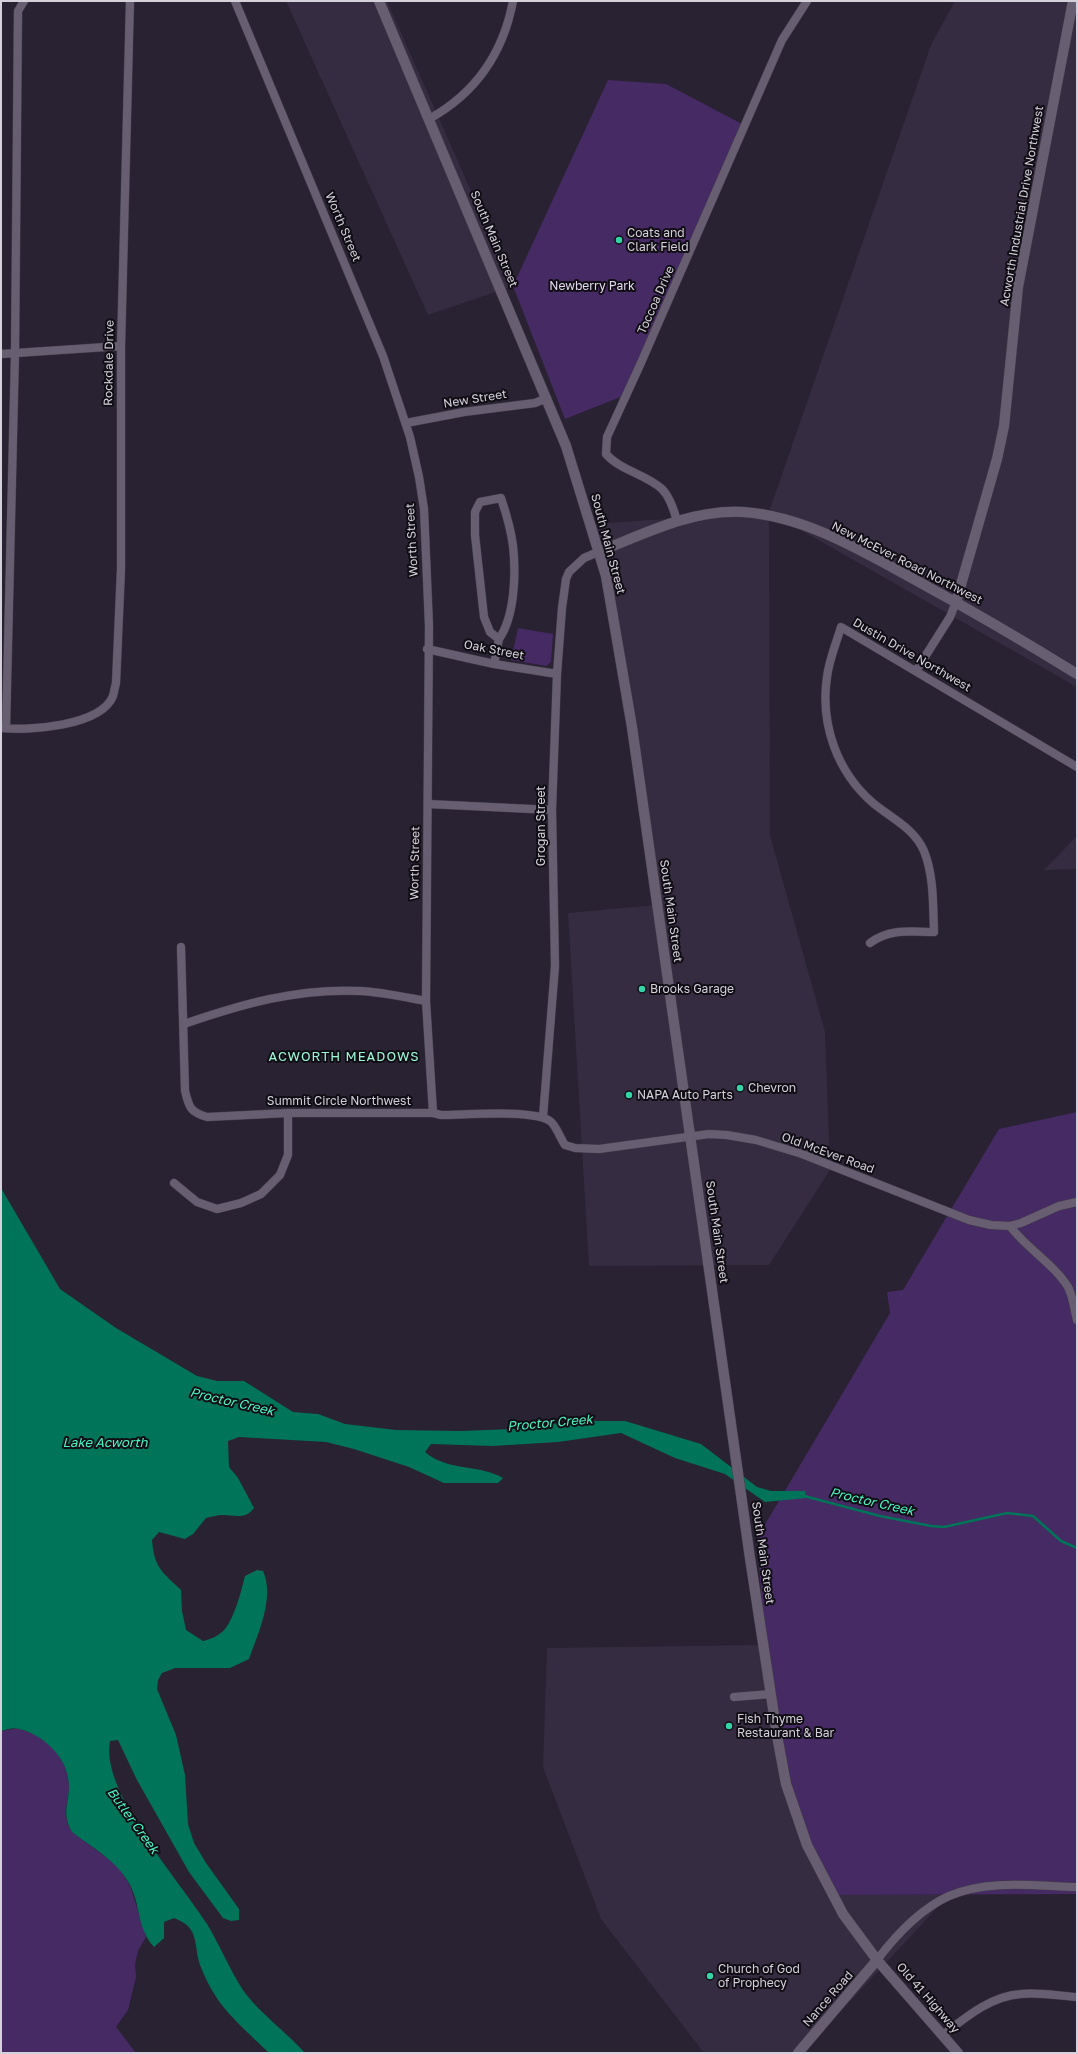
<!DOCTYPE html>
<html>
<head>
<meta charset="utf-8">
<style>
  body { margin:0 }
  #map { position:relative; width:1078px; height:2054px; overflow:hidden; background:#292232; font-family:"Golos Text",sans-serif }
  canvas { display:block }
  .frame { position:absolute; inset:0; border:2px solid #d5d1db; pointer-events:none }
</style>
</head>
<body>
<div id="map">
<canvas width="1078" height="2054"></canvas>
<div class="frame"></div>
</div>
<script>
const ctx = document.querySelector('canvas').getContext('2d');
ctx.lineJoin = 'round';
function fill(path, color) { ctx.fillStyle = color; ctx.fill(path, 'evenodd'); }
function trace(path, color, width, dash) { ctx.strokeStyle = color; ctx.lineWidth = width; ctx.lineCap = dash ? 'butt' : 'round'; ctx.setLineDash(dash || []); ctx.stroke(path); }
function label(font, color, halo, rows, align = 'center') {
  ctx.font = font + ' "Golos Text",sans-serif'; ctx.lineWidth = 4; ctx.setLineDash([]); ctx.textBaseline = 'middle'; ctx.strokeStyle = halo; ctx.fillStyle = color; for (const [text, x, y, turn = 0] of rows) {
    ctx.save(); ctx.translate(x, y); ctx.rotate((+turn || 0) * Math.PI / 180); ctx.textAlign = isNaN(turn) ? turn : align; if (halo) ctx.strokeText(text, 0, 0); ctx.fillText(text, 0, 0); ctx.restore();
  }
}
const built = new Path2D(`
  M286,1H387L513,286L428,315Z
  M955,1H1077V687L769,512L770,835L825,1032L830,1170L769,1265L589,1266L568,913L655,905L593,524L769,512L931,45Z
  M1077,836V869L1044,870L1070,843Z
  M765,1645L838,1895H949L802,2053H704L601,1919L543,1767L547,1648Z`);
const green = new Path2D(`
  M608,80L666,84L742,124L623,396L565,419L513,286Z
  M518,628L553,634L551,662L546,666L511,660Z
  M1077,1112V1894L838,1895L798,1827L767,1670L757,1538L890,1313L887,1292L903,1290L999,1129Z
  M18,1728C25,1731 34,1733 41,1738C57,1748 69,1768 69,1787C68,1806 61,1813 72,1832L119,1867L131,1888L146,1937L138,1951L135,1964L136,1977L128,2010L116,2027L136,2053H1V1731Z`);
const water = new Path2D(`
  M1,1188L60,1289L116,1328L197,1376L217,1381H244L293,1412L318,1414L345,1424L396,1430L461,1431L513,1429L577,1421H625L701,1444L757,1487L771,1491H805L806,1498L765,1502L725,1474L675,1458L621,1433L558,1442L493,1446L431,1444L425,1452C446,1471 479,1464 503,1478L498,1483H444L409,1467L354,1449L326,1442L239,1437L228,1441L229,1467L238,1478L254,1508C245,1520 235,1515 222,1515C217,1515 211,1517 206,1518L193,1534L185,1539L159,1532L152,1540C154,1567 162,1572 181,1590L182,1611L186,1630L203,1641C211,1639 219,1636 225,1629C235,1616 241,1592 245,1576L257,1570L263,1571C275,1597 258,1634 249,1659L230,1668H175L162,1673L158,1680L157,1689L176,1735L185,1775L188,1824L194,1843L206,1863L239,1909V1920L231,1921L223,1918L189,1872L137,1780L118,1740L110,1741C100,1792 180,1881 207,1924C221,1947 230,1971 245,1993C262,2015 286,2032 305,2053H269C254,2038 225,2013 215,1995C209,1986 204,1975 200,1965C193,1942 200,1928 174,1918L164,1922V1938L154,1947C137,1928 141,1908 131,1887C119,1862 94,1849 72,1832C62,1814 68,1806 69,1788C70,1760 45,1735 19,1729C14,1727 6,1730 1,1731Z`);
const stream = new Path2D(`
  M804,1496L880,1516L931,1526L944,1527L1007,1513L1033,1516L1061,1541L1077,1548`);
const street = new Path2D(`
  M235,1L383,356L410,437L419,477L424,509L429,626L426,1001L433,1113
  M429,119C476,93 503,54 513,1
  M1,354L121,346
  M406,423L464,412L535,403L547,398
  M501,498C506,513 511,529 513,546C516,573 515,616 499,639L490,632L484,617L475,535V512L480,502Z
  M677,521C674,510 670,497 662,489C646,474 621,471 606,454L607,437L640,365L782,40L807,1
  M427,649L494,664L557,674
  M494,664L499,639
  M916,671L950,617L956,602
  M1,728C29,731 101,726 113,696C114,692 115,687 116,683L121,569V346L130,1
  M6,728L15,354L18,11L24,1
  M428,804L552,810
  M870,943C890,928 911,932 934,932C933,905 934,876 924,851C914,828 891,818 873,803C837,772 820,724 827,677C829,660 836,644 841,627L1077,767
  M181,947L185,1091C189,1107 190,1112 207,1117L288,1113H433L441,1115C464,1115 533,1109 550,1121C556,1125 560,1138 565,1145L575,1148L599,1149L709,1134L727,1135L756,1140L802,1154L969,1220L991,1225L1010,1226L1021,1223L1059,1206L1077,1202
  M184,1024C242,1004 297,988 360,991C381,992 404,997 426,1001
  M543,1117L555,966L552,810L557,674L562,608L566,579L569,572L584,558L598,552
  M174,1183L197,1202L217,1209L241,1203L261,1194L280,1175L288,1155V1113
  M1010,1226C1026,1248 1054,1264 1068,1287C1073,1296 1074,1309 1077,1320
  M734,1697L771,1694
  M877,1960C896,1935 920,1909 949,1896C988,1879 1036,1886 1077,1887
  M943,2035C966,2017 991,1996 1021,1994C1039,1992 1059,1996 1077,1997`);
const secondary = new Path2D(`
  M379,1L566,446L606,576L632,727L750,1558L778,1741L786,1784L807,1845L843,1914L877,1960L958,2053
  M598,552C644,534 692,509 743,512C803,516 859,549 910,577C967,608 1022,640 1077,674
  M956,602L997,459L1004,426L1018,287L1073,1
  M798,2053L877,1960`);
const markers = [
  [619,240,4,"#35d4a7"],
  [642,989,4,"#35d4a7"],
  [740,1088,4,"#35d4a7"],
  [629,1095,4,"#35d4a7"],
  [729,1726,4,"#35d4a7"],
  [710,1976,4,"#35d4a7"]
];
const streetNames = [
  ["Acworth Industrial Drive Northwest",1022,206,-80],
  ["Worth Street",343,227,67],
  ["South Main Street",494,239,67],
  ["Toccoa Drive",656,300,-66],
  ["Rockdale Drive",109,363,-89],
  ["New Street",475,399,-9],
  ["Worth Street",412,540,-93],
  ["South Main Street",608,544,75],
  ["New McEver Road Northwest",907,563,27],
  ["Oak Street",494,650,11],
  ["Dustin Drive Northwest",912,655,30],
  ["Grogan Street",541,826,-90],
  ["Worth Street",415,863,-89],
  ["South Main Street",671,911,82],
  ["Summit Circle Northwest",339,1101],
  ["Old McEver Road",828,1153,20],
  ["South Main Street",717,1232,82],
  ["South Main Street",763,1553,82],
  ["Old 41 Highway",928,1998,49],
  ["Nance Road",828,1999,-49]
];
const poiNames = [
  ["Coats and",627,233],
  ["Clark Field",627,247],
  ["Brooks Garage",650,989],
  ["Chevron",748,1088],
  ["NAPA Auto Parts",637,1095],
  ["Fish Thyme",737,1719],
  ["Restaurant & Bar",737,1733],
  ["Church of God",718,1969],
  ["of Prophecy",718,1983]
];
const parkNames = [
  ["Newberry Park",592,286]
];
const neighbourhoodNames = [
  ["ACWORTH MEADOWS",344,1057]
];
const waterNames = [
  ["Proctor Creek",232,1402,13],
  ["Proctor Creek",550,1423,-5],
  ["Lake Acworth",105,1443],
  ["Proctor Creek",872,1502,13],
  ["Butler Creek",133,1821,54]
];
fill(built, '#352c41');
fill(green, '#462a64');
fill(water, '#007458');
trace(stream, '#007458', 2.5);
trace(street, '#453f4b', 9);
trace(secondary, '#453f4b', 11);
trace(street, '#675f71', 8);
trace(secondary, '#675f71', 10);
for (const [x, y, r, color] of markers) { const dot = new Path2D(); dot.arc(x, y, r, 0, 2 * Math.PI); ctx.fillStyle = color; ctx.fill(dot); trace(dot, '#100d14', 1.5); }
label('12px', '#d5d1db', '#100d14', streetNames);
label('12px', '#d5d1db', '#100d14', poiNames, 'left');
label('12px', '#e2d9ef', '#100d14', parkNames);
ctx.letterSpacing = '1px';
label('13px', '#9bf7d5', '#100d14', neighbourhoodNames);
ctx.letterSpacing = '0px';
label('italic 13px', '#4bf5c3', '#100d14', waterNames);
</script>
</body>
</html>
